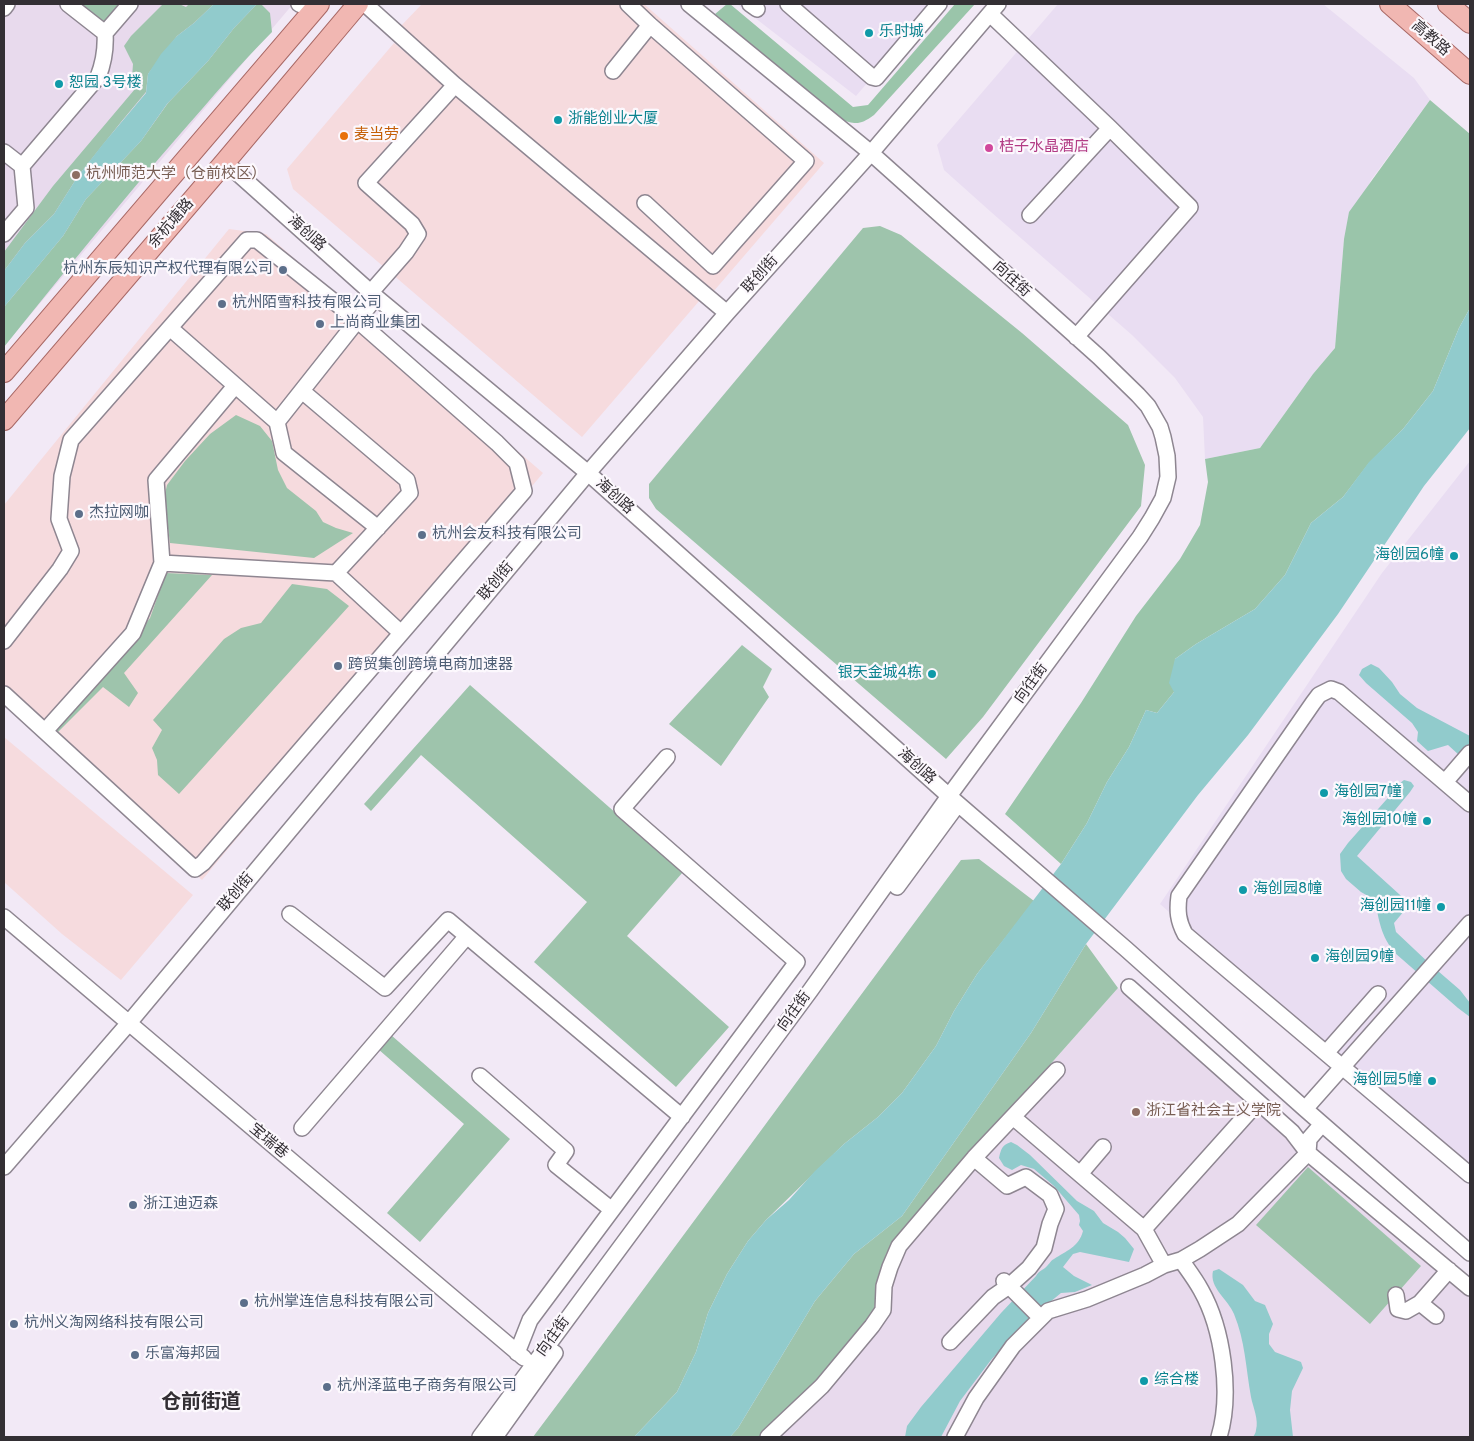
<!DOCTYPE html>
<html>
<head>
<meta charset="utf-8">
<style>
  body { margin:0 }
  #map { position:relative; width:1474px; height:1441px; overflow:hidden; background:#f2e9f6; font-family:Overpass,sans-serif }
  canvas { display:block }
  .frame { position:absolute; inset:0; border:5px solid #332f34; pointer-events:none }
</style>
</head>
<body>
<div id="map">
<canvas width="1474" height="1441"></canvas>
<div class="frame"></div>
</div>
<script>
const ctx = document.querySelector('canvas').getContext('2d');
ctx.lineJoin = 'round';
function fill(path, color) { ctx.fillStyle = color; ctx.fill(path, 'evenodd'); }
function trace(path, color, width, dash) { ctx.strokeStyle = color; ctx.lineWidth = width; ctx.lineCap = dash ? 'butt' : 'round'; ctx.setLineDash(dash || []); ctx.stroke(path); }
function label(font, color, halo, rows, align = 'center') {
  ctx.font = font + ' Overpass,"Noto Sans SC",sans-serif'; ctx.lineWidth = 4.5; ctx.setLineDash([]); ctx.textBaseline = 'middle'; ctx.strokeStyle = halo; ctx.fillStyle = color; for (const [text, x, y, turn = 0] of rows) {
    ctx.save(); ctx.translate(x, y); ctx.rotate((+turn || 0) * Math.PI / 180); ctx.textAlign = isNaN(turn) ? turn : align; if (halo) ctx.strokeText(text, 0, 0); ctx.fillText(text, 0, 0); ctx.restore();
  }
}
const commercial = new Path2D(`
  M737,4H935L856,96Z
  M1058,4H1323L1414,78L1430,100L1371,180L1344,239L1335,348L1313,374L1260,448L1205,459L1203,417L1175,378L1132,335L991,212L944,170L937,145Z
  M1470,461V1179L1160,904L1382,573Z`);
const industrial = new Path2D(`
  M422,4H644L824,163L707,299L399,28Z
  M394,43L700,300L582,437L293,189L287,169Z
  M229,229L266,234L543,473L202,880L4,699V505Z
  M4,737L193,895L121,980L62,934L4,882Z`);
const built = new Path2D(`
  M4,4H293L4,346Z
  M1118,988L1470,1287V1437H763L810,1387L873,1313L886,1254L898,1236Z`);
const green = new Path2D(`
  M82,4H126L107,26Z
  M163,4H179L186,7L189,4H214L194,23L177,36L148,74L146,92L121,122L78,176L54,214L25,243L4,271V252L53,186L135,89L132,77L133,64L124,46L131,36Z
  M880,226L901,235L1022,333L1128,425L1145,465L1141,506L983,717L946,759L656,509L649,498V484L863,228Z
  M236,415L260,426L272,441L278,470L287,488L316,511L323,522L336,528L353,533L314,558L170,543L164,498L167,485L185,461L210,434Z
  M166,573L212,575L124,673L138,693L129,707L103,687L58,732L54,729L124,651L150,618Z
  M292,584L327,589L349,606L179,794L158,775L157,760L152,748L162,730L153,720L224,639L241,628L261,623Z
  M742,645L772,669L763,687L769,697L721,766L669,724Z
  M470,685L683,872L627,936L729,1027L676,1087L534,962L587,902L421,755L371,811L364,804Z
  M979,859L1034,901L977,974L954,1011L936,1046L902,1093L878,1117L844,1144L766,1220L748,1241L727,1274L708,1313L696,1352L677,1392L634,1437H533C677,1246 818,1052 961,860Z
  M1086,944L1118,988L898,1236L886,1254L873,1313L810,1387L763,1437H730L738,1428L815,1301L854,1254L902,1216L1031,1033Z
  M391,1035L510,1139L420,1242L387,1213L464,1124L378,1049Z
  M1308,1167L1421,1266L1370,1324L1256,1225Z`);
const forest = new Path2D(`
  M257,4H261L270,13L272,32C240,64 211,99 181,133C120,203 62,275 4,347V307L63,236L86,199L141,141L168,103L208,61L234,28Z
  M727,4H730L853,107L868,105L955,4H975L874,115C860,125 856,125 840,119L715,14Z
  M1430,100L1470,134V308L1459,328L1433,391L1403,429L1369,463L1343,497L1311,523L1285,575L1255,609L1196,644L1175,659L1174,692L1157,713L1146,710L1129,747L1107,782L1087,823L1061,864L1005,814L1081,703L1136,616L1180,559L1200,525L1208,482L1205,459L1260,448L1313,374L1335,348L1344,239L1349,212Z`);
const water = new Path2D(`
  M214,4H257L234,28L208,61L167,104L141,141L86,199L63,236L4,307V271L25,243L54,214L78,176L103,144L146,93L148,74L161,54L177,36L194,23Z
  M1470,308V428L1424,486L1338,614L1248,735L1198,795L1086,944L1031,1033L902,1216L854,1254L815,1301L738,1428L730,1437H634L677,1392L696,1352L708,1313L727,1274L748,1241L766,1220L789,1200L815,1171L844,1144L878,1117L902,1093L936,1046L954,1011L977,974L1061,864L1087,823L1107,782L1129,747L1146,710L1157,713L1174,692L1169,683L1175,659L1196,644L1255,609L1285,575L1311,523L1343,497L1369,462L1403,429L1433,391L1459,328Z
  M1371,664L1379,668L1392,682L1400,694L1417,708L1470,736V769L1469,764L1448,745L1428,751L1417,741L1418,732L1412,723L1366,683L1359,675L1362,669Z
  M1404,780L1411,782L1414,786L1410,792L1357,856L1410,904L1394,923L1396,932L1431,965L1460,990L1470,1003V1017L1458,1008L1395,953C1381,936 1379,921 1375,900L1361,892L1346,879L1341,871L1340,854L1348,843L1394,791L1399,784Z
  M1011,1142L1017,1145L1030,1155L1077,1201L1094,1211L1103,1223L1118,1232L1125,1238L1134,1249L1129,1262L1080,1252L1073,1254L1063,1267L1074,1276L1092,1285L1075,1292L1061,1293L1022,1325L991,1360L960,1401L941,1437H905L907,1426L921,1407L1001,1313L1036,1276C1039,1271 1041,1271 1045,1268C1049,1265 1050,1261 1054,1259C1066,1251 1079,1247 1083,1231L1079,1225L1080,1221L1079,1215L1054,1186L1034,1169L1021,1165L1012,1170L1004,1166L999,1158C1001,1149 1002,1145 1011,1142Z
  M1219,1269L1243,1285L1255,1301L1265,1305L1273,1324L1269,1334V1344L1275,1352L1301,1362L1303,1368L1292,1391L1290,1410L1293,1437H1253C1254,1435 1256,1433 1256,1430C1259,1420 1253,1407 1251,1397C1246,1369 1245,1340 1234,1314C1228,1299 1209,1288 1213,1271Z`);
const minor = new Path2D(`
  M299,4L314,10
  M365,4L455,85L727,313
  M628,4L650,25L806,161L713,266L645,203
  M750,4L757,9
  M788,4L872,77L876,78L939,4
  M4,8L7,4
  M990,14L1110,128L1190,207L1076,337
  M105,33L130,4
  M613,71L650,25
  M4,152L22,166L26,208L4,234
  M225,162L376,297L588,473L949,796L1126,949L1305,1109L1470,1253
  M22,166L98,77C104,62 106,49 105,33L68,4
  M1030,215L1110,128
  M371,292L406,252L418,234L412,224L366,183L455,85
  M170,328L277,422L376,297
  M302,391L407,480L410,493L336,573
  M277,422L284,453L378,528
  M162,563L336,573L401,633
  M4,641L60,569L71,551L59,519L62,476L71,440L247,240H257L357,320L497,443L517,463L524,491L203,863L195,869L4,694
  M45,731L133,633L162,563L156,480L235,386
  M1445,782L1470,753
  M1470,804L1339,692L1331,689L1319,695L1313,703L1179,896C1177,911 1178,921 1185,934L1470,1175
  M897,887L958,804
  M290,914L385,988L448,920L682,1117
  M4,917L524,1358
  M1129,987L1292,1132L1308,1153L1309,1139L1322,1124
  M1326,1053L1378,994
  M480,1076L566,1151L556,1165L612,1210
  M1305,1109L1470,923
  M1013,1117L1144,1229
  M302,1128L467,936
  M4,1167L128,1024L588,473L727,313L871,153L998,4
  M1080,1174L1103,1147
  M1181,1260C1188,1270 1195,1279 1201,1290C1223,1329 1232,1394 1219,1437
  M1164,1265L1144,1229L1258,1102
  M1004,1281L1041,1318
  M1396,1295L1398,1309L1406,1311L1420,1303
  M1436,1316L1420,1303L1449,1270
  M950,1342L993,1297L1009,1286L1029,1268L1044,1248L1050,1224L1056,1209L1050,1195L1026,1177L1007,1186L974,1158
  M517,1353L530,1320L797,962L622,809L667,757
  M480,1437L810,991L949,796L1140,537L1152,518L1163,498L1168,477L1167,456L1163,437L1160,427L1148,406L1138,395L1099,357L871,153L689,4
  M495,1437L555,1353
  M768,1437L822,1386L872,1326L883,1310L884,1286L890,1267L899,1246L974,1158L1057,1070
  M955,1437L976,1398L1013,1346L1048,1311L1087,1299L1145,1275L1164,1265L1181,1260L1200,1249L1238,1224L1308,1153L1470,1288`);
const major = new Path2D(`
  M1390,4L1470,74
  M1448,4L1470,23
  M4,372L319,4
  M4,420L225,162L358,4`);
const markers = [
  [869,33,5,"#0f9aa8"],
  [59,84,5,"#0f9aa8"],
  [558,120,5,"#0f9aa8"],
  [344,136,5,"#e8710a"],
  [989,148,5,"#d1479c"],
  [76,175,5,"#8d6e63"],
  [283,270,5,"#5c6f8a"],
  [222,304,5,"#5c6f8a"],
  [320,324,5,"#5c6f8a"],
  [79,514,5,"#5c6f8a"],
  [422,535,5,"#5c6f8a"],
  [1454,556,5,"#0f9aa8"],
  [338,666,5,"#5c6f8a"],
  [932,674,5,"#0f9aa8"],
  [1324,793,5,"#0f9aa8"],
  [1427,821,5,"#0f9aa8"],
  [1243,890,5,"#0f9aa8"],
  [1441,907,5,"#0f9aa8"],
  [1315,958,5,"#0f9aa8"],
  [1432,1081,5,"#0f9aa8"],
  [1136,1112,5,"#8d6e63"],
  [133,1205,5,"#5c6f8a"],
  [244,1303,5,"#5c6f8a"],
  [14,1324,5,"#5c6f8a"],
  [135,1355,5,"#5c6f8a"],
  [1144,1381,5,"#0f9aa8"],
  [327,1387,5,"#5c6f8a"]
];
const cultureNames = [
  ["乐时城",879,33],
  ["恕园 3号楼",69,84],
  ["浙能创业大厦",568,120],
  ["海创园6幢",1444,556,"right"],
  ["银天金城4栋",922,674,"right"],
  ["海创园7幢",1334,793],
  ["海创园10幢",1417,821,"right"],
  ["海创园8幢",1253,890],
  ["海创园11幢",1431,907,"right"],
  ["海创园9幢",1325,958],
  ["海创园5幢",1422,1081,"right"],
  ["综合楼",1154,1381]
];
const streetNames = [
  ["高教路",1430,39,41],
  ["余杭塘路",172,224,-49],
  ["海创路",306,234,42],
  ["联创街",761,275,-48],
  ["向往街",1011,280,42],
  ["海创路",614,497,42],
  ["联创街",497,582,-50],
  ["向往街",1032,684,-54],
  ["海创路",916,767,42],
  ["联创街",237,893,-50],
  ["向往街",795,1012,-54],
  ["宝瑞巷",268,1142,40],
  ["向往街",554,1337,-54]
];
const foodNames = [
  ["麦当劳",354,136]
];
const hotelNames = [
  ["桔子水晶酒店",999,148]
];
const educationNames = [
  ["杭州师范大学（仓前校区）",86,175],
  ["浙江省社会主义学院",1146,1112]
];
const serviceNames = [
  ["杭州东辰知识产权代理有限公司",273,270,"right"],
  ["杭州陌雪科技有限公司",232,304],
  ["上尚商业集团",330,324],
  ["杰拉网咖",89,514],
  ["杭州会友科技有限公司",432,535],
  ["跨贸集创跨境电商加速器",348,666],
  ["浙江迪迈森",143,1205],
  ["杭州掌连信息科技有限公司",254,1303],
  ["杭州义淘网络科技有限公司",24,1324],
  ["乐富海邦园",145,1355],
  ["杭州泽蓝电子商务有限公司",337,1387]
];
const districtNames = [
  ["仓前街道",201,1404]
];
fill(commercial, '#e9ddf2');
fill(industrial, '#f6dbde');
fill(built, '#e8daed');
fill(green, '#9ec4ac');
fill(forest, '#9ac5aa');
fill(water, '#91cbcc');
trace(minor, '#8e8691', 18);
trace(major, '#a86865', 22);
trace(minor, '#fff', 15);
trace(major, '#f1b7b2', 20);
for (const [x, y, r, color] of markers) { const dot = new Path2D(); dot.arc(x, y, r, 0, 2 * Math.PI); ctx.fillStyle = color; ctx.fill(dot); trace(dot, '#fcf8fd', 2); }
label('15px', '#0d838f', '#fcf8fd', cultureNames, 'left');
label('15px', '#332f34', '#fcf8fd', streetNames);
label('15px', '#c56008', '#fcf8fd', foodNames, 'left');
label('15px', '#b23c85', '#fcf8fd', hotelNames, 'left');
label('15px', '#785e54', '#fcf8fd', educationNames, 'left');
label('15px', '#4e5e75', '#fcf8fd', serviceNames, 'left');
label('bold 20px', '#332f34', '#fcf8fd', districtNames);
</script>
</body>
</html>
